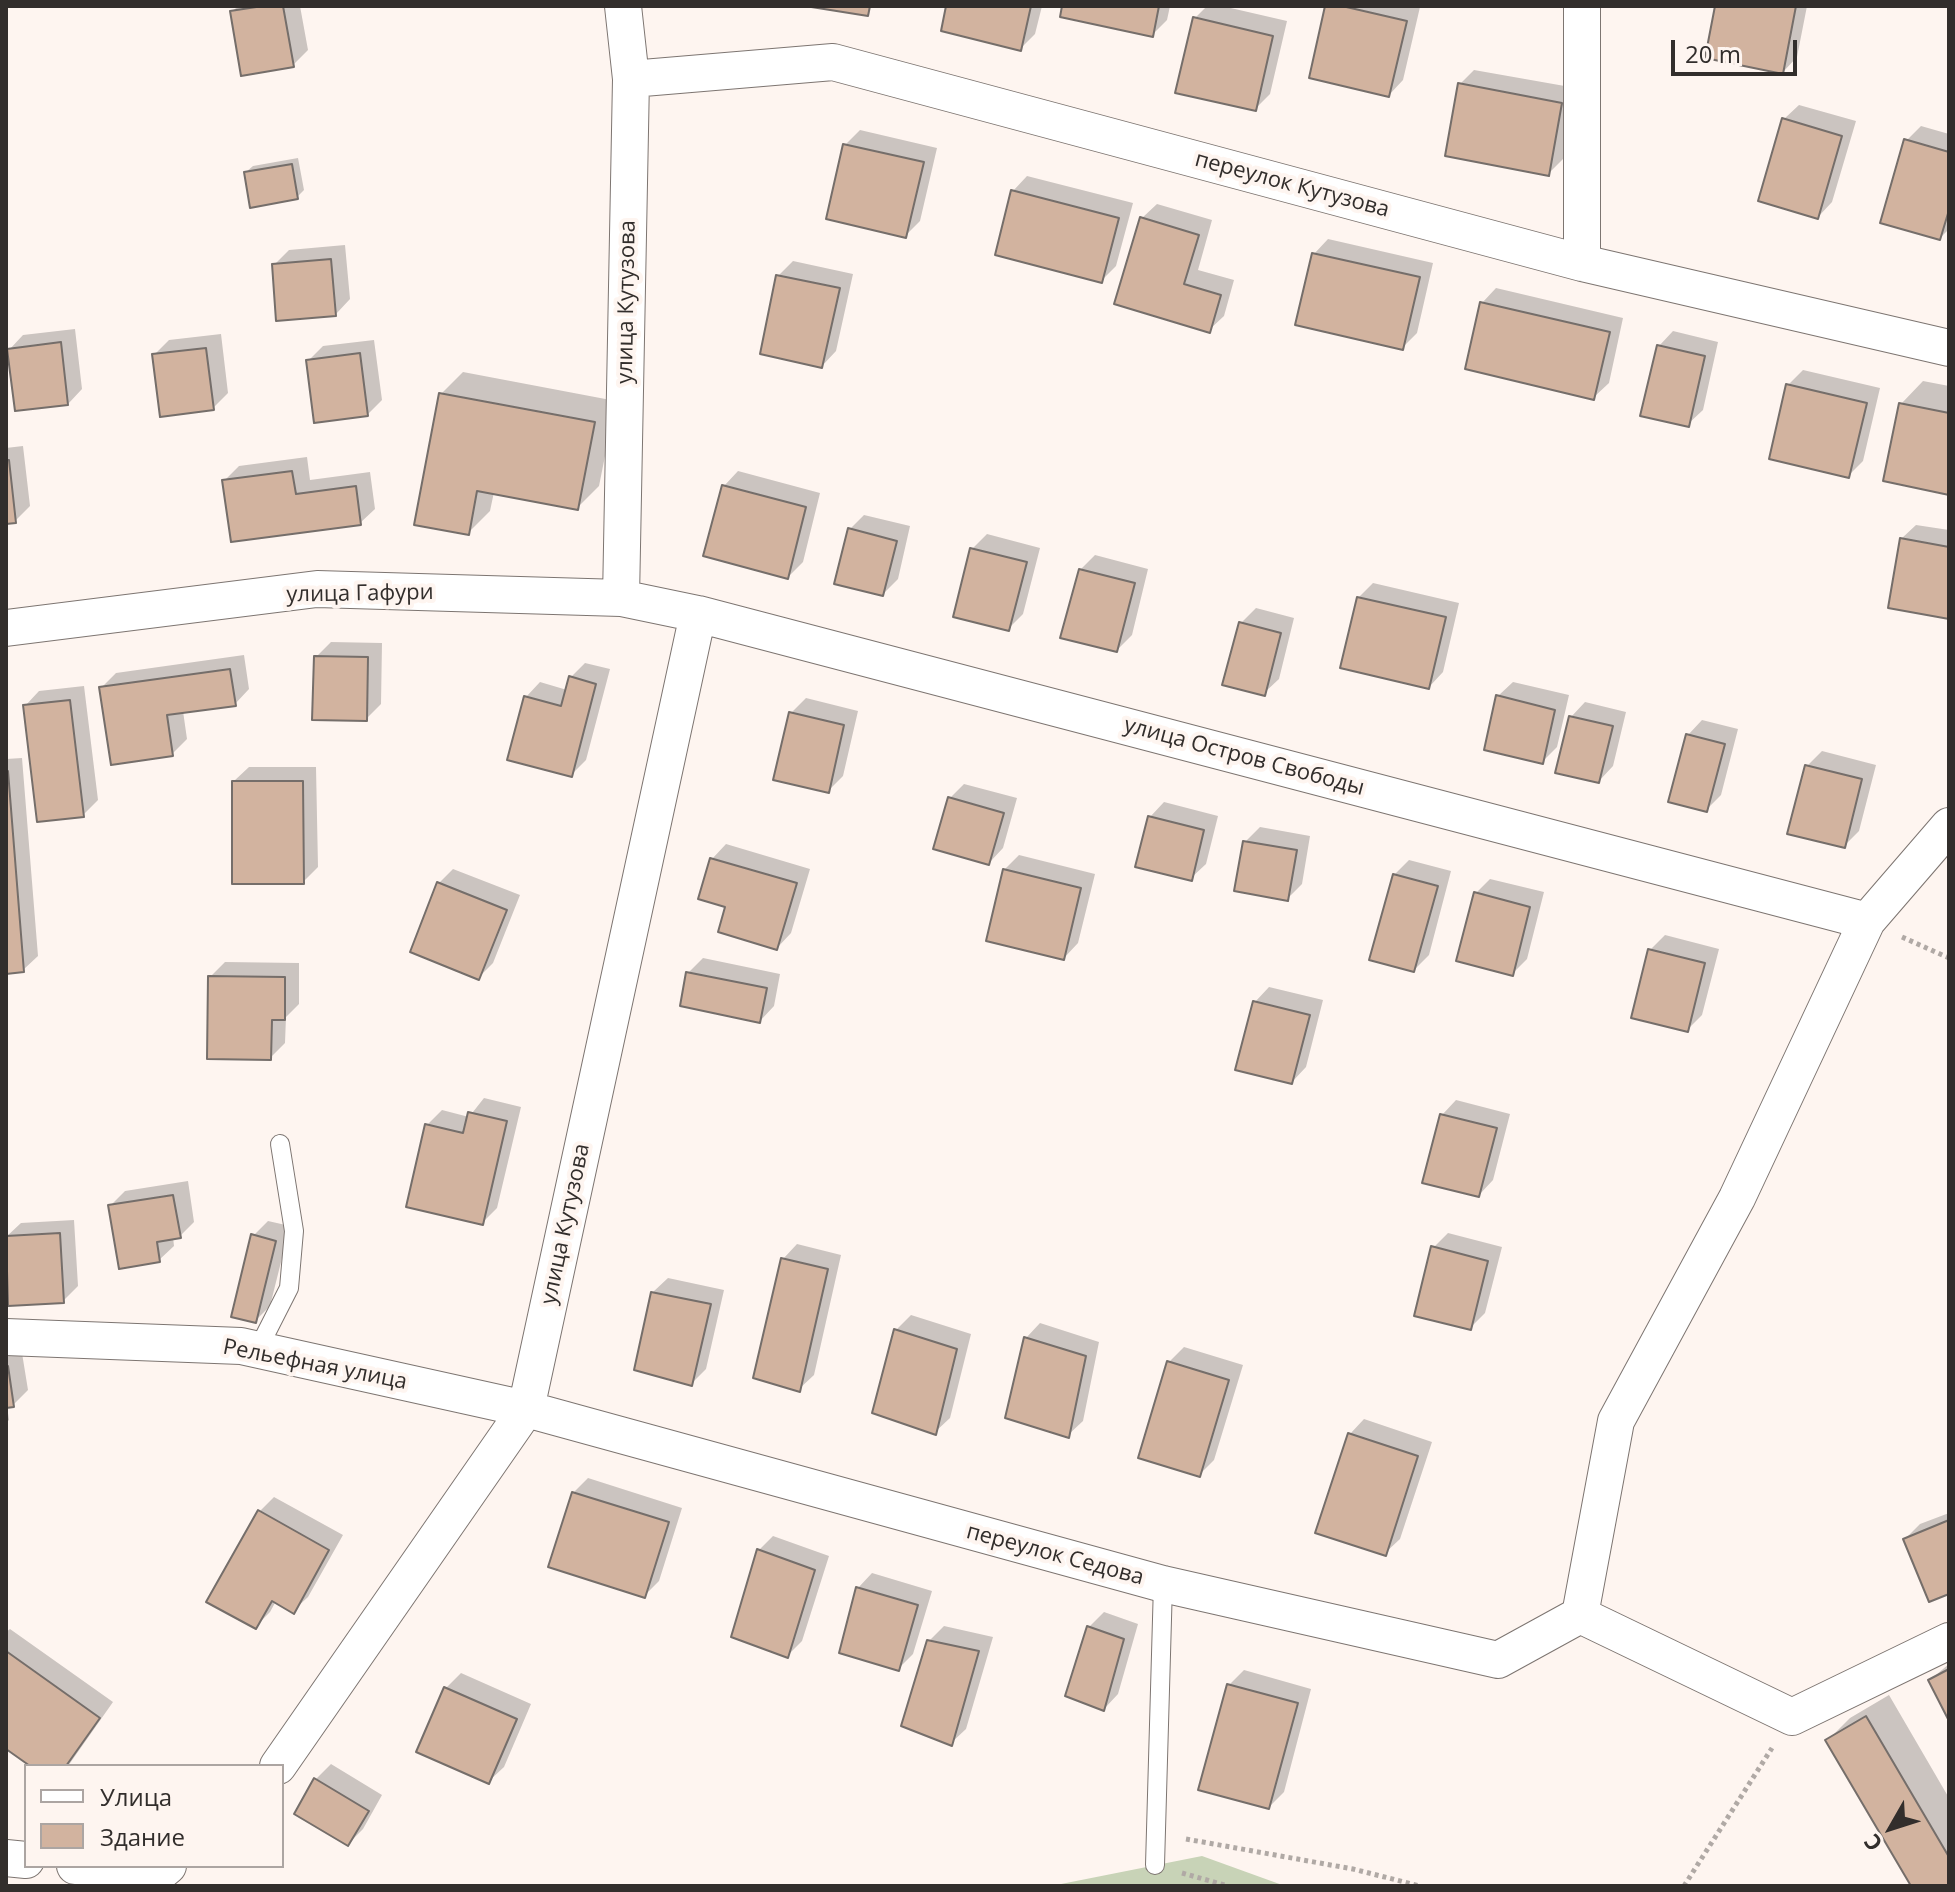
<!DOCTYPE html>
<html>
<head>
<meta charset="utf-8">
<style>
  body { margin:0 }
  #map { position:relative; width:1955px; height:1892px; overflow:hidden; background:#fef5f0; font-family:"Open Sans",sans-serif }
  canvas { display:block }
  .frame { position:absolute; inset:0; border:8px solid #322e2c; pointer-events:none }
  .legend { position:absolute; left:24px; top:1764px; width:260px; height:104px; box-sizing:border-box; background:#fef5f0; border:2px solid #aca5a2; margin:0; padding:10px 14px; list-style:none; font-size:24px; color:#322e2c }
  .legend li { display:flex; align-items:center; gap:16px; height:40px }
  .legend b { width:40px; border:2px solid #aca5a2 }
  .north { position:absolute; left:1851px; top:1788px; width:80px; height:80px; -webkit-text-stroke:6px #fef5f0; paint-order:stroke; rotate:231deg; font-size:22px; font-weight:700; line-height:32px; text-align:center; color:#322e2c }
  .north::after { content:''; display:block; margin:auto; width:28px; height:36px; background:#322e2c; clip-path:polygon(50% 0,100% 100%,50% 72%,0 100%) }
  .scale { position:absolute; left:1671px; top:40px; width:126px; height:36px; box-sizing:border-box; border:4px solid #322e2c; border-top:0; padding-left:10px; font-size:24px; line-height:28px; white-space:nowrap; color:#322e2c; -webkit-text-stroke:6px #fef5f0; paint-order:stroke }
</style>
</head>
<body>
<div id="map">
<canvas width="1955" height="1892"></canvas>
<div class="frame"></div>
<ul class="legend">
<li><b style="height:10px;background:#fff"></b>Улица</li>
<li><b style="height:22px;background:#d2b39f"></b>Здание</li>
</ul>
<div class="north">С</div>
<div class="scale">20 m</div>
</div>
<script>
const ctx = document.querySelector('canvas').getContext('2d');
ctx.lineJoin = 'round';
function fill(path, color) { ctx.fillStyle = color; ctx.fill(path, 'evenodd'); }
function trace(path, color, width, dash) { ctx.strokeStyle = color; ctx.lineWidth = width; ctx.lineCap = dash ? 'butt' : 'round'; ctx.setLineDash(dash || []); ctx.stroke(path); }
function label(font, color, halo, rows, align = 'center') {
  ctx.font = font + ' "Open Sans",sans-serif'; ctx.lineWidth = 8; ctx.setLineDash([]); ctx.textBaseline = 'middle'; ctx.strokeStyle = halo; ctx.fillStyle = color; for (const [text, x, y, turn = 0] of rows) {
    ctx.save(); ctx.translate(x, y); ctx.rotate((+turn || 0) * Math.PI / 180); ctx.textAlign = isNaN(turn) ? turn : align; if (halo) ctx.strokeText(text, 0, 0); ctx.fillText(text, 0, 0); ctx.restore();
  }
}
const green = new Path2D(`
  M1202,1856L1285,1886H1051Z`);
const shadow = new Path2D(`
  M238,6H300L308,50L293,65L232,12Z
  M948,6H1042L1035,34L1021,48Z
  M1064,6H1170L1167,20L1152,35Z
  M1207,6H1222L1287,21L1270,94L1255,109L1195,18Z
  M1327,6L1420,7L1403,80L1389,95Z
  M1718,6H1807L1797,57L1783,72Z
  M1474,70L1576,88L1563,159L1548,174L1460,84Z
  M1799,105L1856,121L1832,202L1818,217L1784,119Z
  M1921,126L1949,134V229L1940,238L1906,141Z
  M860,130L937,148L920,221L905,236L845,145Z
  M298,158L304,190L297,197L246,172L253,166Z
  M1027,176L1133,203L1116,266L1102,280L1013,191Z
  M1157,204L1212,220L1198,270L1234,280L1224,316L1209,330L1142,218Z
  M1328,239L1433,263L1417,333L1402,348L1314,254Z
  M345,245L350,299L336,314L274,265L289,250Z
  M793,261L853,274L836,351L822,366L778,276Z
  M1496,288L1623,318L1609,383L1594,397L1482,303Z
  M75,329L82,389L68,404L9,350L23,335Z
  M1673,331L1718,342L1703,410L1688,424L1659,346Z
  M221,334L228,393L213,408L154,355L169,340Z
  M374,340L382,400L367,415L308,361L323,346Z
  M1803,370L1880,388L1863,461L1848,476L1788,385Z
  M463,372L616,401L599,486L577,508L494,492L490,511L468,533L441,394Z
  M1923,381L1949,386V493L1901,404Z
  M23,446L30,506L15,521L6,522V448Z
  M307,457L310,480L370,472L375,509L360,523L224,481L239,466Z
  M738,471L820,493L803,562L788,577L724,486Z
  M864,515L910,526L898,579L883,594L850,529Z
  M1916,525L1949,530V617L1901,539Z
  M987,534L1040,548L1023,614L1008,629L972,549Z
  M1095,555L1148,569L1132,635L1117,650L1080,570Z
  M1373,583L1459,603L1443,672L1429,687L1358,598Z
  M1256,608L1294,618L1279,679L1264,693L1241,623Z
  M331,642L382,643L381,704L366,719L316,657Z
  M244,655L249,689L235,704L183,711L187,739L172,754L101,688L116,673Z
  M585,663L610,669L586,760L571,775L526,697L540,682L567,690L570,678Z
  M1513,682L1569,695L1557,747L1542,762L1498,696Z
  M84,686L98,800L83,815L25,706L39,691Z
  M806,698L858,711L843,776L828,791L791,713Z
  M1585,702L1626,712L1613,766L1599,781L1571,717Z
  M1702,720L1738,729L1721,795L1706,810L1688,735Z
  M1822,751L1876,765L1859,831L1844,846L1807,766Z
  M22,758L38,956L23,970L6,972V759Z
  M249,767H316L318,867L303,882L234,781Z
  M964,784L1017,798L1003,848L989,863L950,798Z
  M1164,802L1218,816L1206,864L1191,878L1150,817Z
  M1260,827L1310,836L1302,884L1287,899L1245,842Z
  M726,844L810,869L791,933L777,948L728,905L712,859Z
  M1019,855L1095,874L1078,943L1064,958L1004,870Z
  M1409,860L1451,871L1429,955L1414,970L1394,875Z
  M453,869L520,895L493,963L479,977L438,884Z
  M1490,879L1544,892L1527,959L1512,974L1476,893Z
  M1665,935L1719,949L1702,1015L1687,1030L1650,950Z
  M703,958L780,974L774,1006L760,1021L688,973Z
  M225,962L299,963V1004L286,1017L285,1043L270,1058L210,977Z
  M1269,987L1323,1000L1306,1067L1292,1082L1255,1002Z
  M484,1098L521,1107L497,1208L482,1223L427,1125L442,1110L469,1117Z
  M1456,1100L1510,1114L1493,1180L1479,1195L1442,1115Z
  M188,1181L194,1222L180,1236L173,1237L174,1246L159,1260L110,1206L125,1191Z
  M74,1220L78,1286L63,1301L10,1304L6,1237L21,1223Z
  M268,1221L290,1226L270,1306L255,1321L253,1236Z
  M1448,1233L1502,1247L1485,1313L1470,1328L1433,1248Z
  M797,1244L841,1255L814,1375L799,1389L783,1259Z
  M668,1278L724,1290L706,1369L691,1384L653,1292Z
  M911,1315L971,1334L950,1418L935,1432L896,1330Z
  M1040,1323L1099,1342L1083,1421L1068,1435L1026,1338Z
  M1184,1347L1243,1365L1214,1460L1199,1475L1169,1362Z
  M22,1353L28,1390L13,1405L7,1406L9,1420L6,1423V1355Z
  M1364,1419L1432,1442L1400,1539L1385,1553L1350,1434Z
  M588,1478L682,1508L659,1581L644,1596L573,1493Z
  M274,1497L343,1535L308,1597L293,1611L276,1601L270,1612L255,1627L260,1511Z
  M1949,1513V1591L1905,1539L1920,1524Z
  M773,1536L829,1556L802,1641L787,1656L759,1550Z
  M872,1573L932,1591L913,1654L898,1669L858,1588Z
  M1104,1612L1138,1624L1118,1694L1104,1709L1067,1695L1089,1627Z
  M944,1626L993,1637L966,1729L951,1743L929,1641Z
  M10,1629L113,1702L68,1766H33L6,1746V1632Z
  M1949,1664V1717L1930,1680Z
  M1244,1670L1311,1689L1284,1792L1269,1807L1229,1685Z
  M461,1673L531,1704L504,1767L489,1781L419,1751L446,1688Z
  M1889,1695L1949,1798V1886H1913L1828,1740L1850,1718Z
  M331,1764L382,1795L363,1829L348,1844L296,1813L316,1779Z`);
const building = new Path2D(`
  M263,6H283L294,67L241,76L230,11Z
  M805,6H870L868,16Z
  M946,6H1031L1021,51L941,31Z
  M1062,6H1159L1153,37L1060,17Z
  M1325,6H1342L1407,21L1389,97L1309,78Z
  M1715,6H1796L1783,74L1705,58Z
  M1193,17L1273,36L1256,111L1175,93Z
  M1458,83L1562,103L1549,176L1445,156Z
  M1782,118L1842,136L1818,219L1758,201Z
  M1904,139L1949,152V210L1940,240L1880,223Z
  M843,144L924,162L906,238L826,219Z
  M292,164L298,199L250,208L244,172Z
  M1011,190L1119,218L1102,283L995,255Z
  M1140,217L1199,235L1184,284L1221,295L1210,333L1114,304Z
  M1312,253L1420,277L1403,350L1295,325Z
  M331,259L336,316L276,321L272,264Z
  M776,275L840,288L822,368L760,354Z
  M1480,302L1610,332L1594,400L1465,369Z
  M61,342L68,405L15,411L7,349Z
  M1657,345L1705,356L1689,427L1640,416Z
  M206,348L214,410L160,417L152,354Z
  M360,353L368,416L314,423L306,360Z
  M1786,384L1867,403L1849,478L1769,459Z
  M439,393L595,422L578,510L477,491L469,535L414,525Z
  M1899,403L1949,413V495L1883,481Z
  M6,460H9L16,523L6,524Z
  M292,471L296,494L356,486L361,525L231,542L222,480Z
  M722,485L806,507L788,579L703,556Z
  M848,528L897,541L883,596L834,584Z
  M1900,538L1949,547V619L1888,608Z
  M970,548L1027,562L1009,631L953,617Z
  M1079,569L1135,583L1117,652L1060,638Z
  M1357,597L1446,617L1429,689L1340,668Z
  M1239,622L1281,633L1265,696L1222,685Z
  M314,656L368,657L367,721L312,720Z
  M230,669L236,706L167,715L173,756L111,765L99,687Z
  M569,676L596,684L572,777L507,760L524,696L561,706Z
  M1496,695L1555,710L1543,764L1484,750Z
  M70,700L84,817L37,822L23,705Z
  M789,712L844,725L829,793L773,780Z
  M1569,716L1613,726L1599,783L1555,773Z
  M1686,734L1725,744L1707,812L1668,802Z
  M1805,765L1862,779L1845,848L1787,834Z
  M6,771H8L24,972L6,974Z
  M232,781H303L304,884H232Z
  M948,797L1004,813L989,865L933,849Z
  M1148,816L1204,830L1192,881L1135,867Z
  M1243,841L1297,850L1288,901L1234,891Z
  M710,858L797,883L777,950L718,932L725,907L698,899Z
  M1003,869L1081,888L1064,960L986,941Z
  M1393,874L1438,886L1414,972L1369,960Z
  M437,882L507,910L479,980L410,952Z
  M1474,892L1530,907L1513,976L1456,961Z
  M1648,949L1705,963L1688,1032L1631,1018Z
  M686,972L767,988L760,1023L680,1006Z
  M208,976L285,977V1020H272L271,1060L207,1059Z
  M1253,1001L1310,1015L1292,1084L1235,1070Z
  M468,1112L507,1121L483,1225L406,1207L425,1124L463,1133Z
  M1440,1114L1497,1128L1479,1197L1422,1183Z
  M173,1195L181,1238L157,1242L160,1262L119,1269L108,1205Z
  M60,1233L64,1303L8,1306L6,1236Z
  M251,1234L276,1241L256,1323L231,1317Z
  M1431,1246L1488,1261L1471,1330L1414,1316Z
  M781,1258L828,1269L800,1392L753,1378Z
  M651,1292L711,1304L692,1386L634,1370Z
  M894,1329L957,1349L936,1435L872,1413Z
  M1024,1337L1086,1356L1069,1438L1005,1418Z
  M1167,1361L1229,1380L1200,1477L1138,1458Z
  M8,1366L14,1407L6,1408V1367Z
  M1348,1433L1418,1456L1386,1556L1315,1533Z
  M572,1492L669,1522L645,1598L548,1567Z
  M258,1510L329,1550L294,1614L272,1601L256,1629L206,1602Z
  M1949,1520V1594L1929,1602L1903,1539Z
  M757,1549L815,1570L788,1658L731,1637Z
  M856,1587L918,1605L899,1671L839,1653Z
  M1087,1626L1124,1639L1104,1711L1065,1696Z
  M927,1640L979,1651L952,1746L901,1726Z
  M6,1651L100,1718L66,1766H30L6,1749Z
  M1949,1669V1721L1928,1680Z
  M1227,1684L1298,1703L1269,1809L1198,1790Z
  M444,1687L517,1719L489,1784L416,1752Z
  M1866,1716L1949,1857V1886H1911L1825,1740Z
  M314,1778L369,1811L348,1846L294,1814Z`);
const path = new Path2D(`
  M1902,937L1949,958
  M1186,1839L1353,1869L1420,1886
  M1182,1873L1228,1886
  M1684,1886L1772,1748`);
const service = new Path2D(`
  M258,1349L289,1288L294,1231L280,1144
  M1155,1865L1163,1584`);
const minor = new Path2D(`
  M1582,6V263
  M631,79L833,62L1582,263L1949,348
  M621,598L631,79L623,6
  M6,628L317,589L621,598L698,614L1867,921
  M6,1337L241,1346L526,1409L1163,1584L1498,1660L1580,1615
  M1580,1615L1616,1421L1737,1198L1867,921L1949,826
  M1580,1615L1792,1717L1949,1641
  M278,1766L526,1409L698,614
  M6,1858L26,1860
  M75,1866L156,1876L168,1866`);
const streetNames = [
  ["переулок Кутузова",1292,185,15],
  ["улица Кутузова",627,302,-89],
  ["улица Гафури",360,594,-1],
  ["улица Остров Свободы",1244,757,15],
  ["улица Кутузова",566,1224,-78],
  ["Рельефная улица",315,1365,11],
  ["переулок Седова",1055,1555,15]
];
fill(green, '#c8d3b7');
fill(shadow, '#0003');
fill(building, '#d2b39f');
trace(building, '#756e6a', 2);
trace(service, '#7d7571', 20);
trace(minor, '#7d7571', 38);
trace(path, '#b0a9a5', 5, [4, 4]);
trace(service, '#fff', 18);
trace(minor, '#fff', 36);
label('22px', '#322e2c', '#fef5f0', streetNames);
</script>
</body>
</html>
